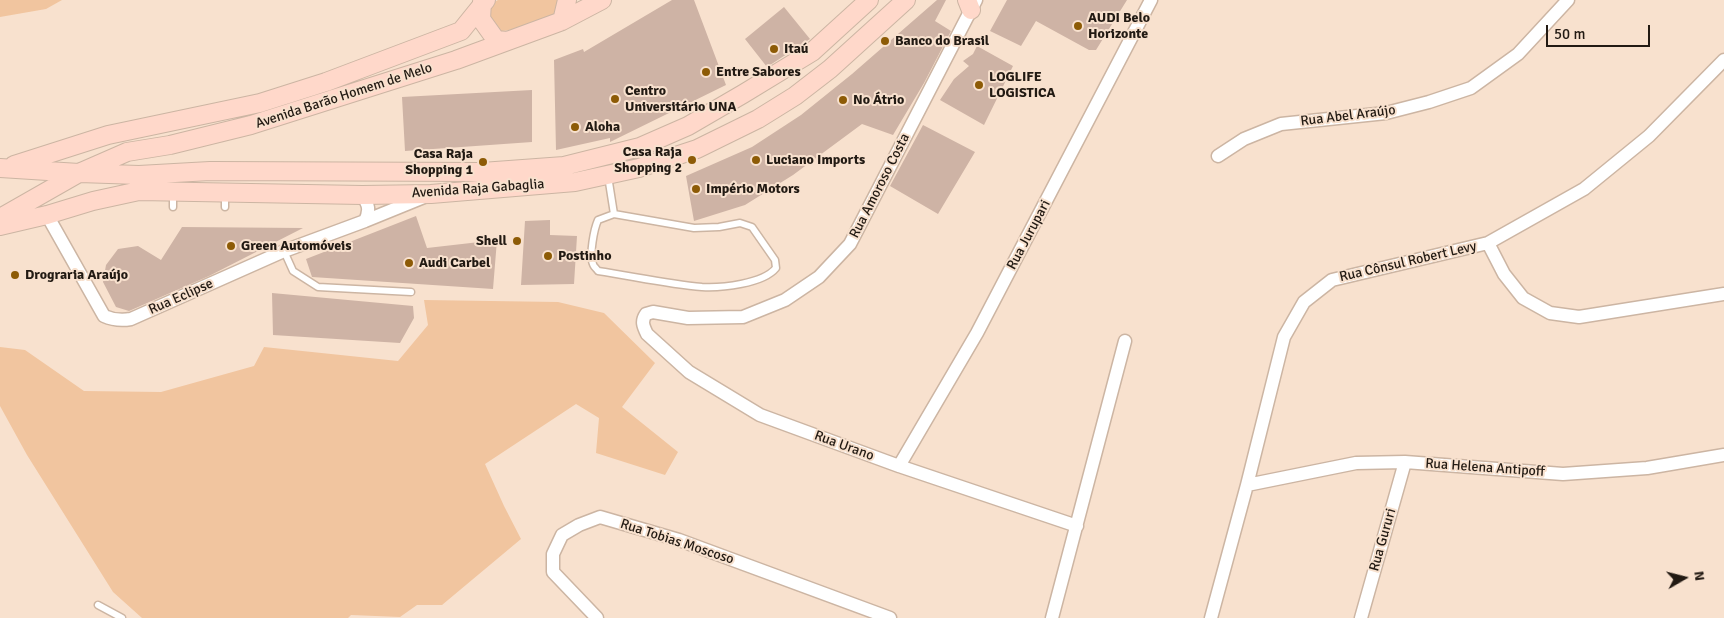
<!DOCTYPE html>
<html>
<head>
<meta charset="utf-8">
<style>
  body { margin:0 }
  #map { position:relative; width:1724px; height:618px; overflow:hidden; background:#f8e1ce; font-family:Signika,sans-serif }
  canvas { display:block }
  .north { position:absolute; left:1659px; top:553px; width:50px; height:50px; -webkit-text-stroke:4px #f8e1ce; paint-order:stroke; rotate:82deg; font-size:14px; font-weight:700; line-height:20px; text-align:center; color:#221a13 }
  .north::after { content:''; display:block; margin:auto; width:18px; height:22px; background:#221a13; clip-path:polygon(50% 0,100% 100%,50% 72%,0 100%) }
  .scale { position:absolute; left:1546px; top:25px; width:104px; height:22px; box-sizing:border-box; border:2px solid #221a13; border-top:0; padding-left:6px; font-size:15px; line-height:18px; white-space:nowrap; color:#221a13; -webkit-text-stroke:4px #f8e1ce; paint-order:stroke }
</style>
</head>
<body>
<div id="map">
<canvas width="1724" height="618"></canvas>
<div class="north">N</div>
<div class="scale">50 m</div>
</div>
<script>
const ctx = document.querySelector('canvas').getContext('2d');
ctx.lineJoin = 'round';
function fill(path, color) { ctx.fillStyle = color; ctx.fill(path, 'evenodd'); }
function trace(path, color, width, dash) { ctx.strokeStyle = color; ctx.lineWidth = width; ctx.lineCap = dash ? 'butt' : 'round'; ctx.setLineDash(dash || []); ctx.stroke(path); }
function label(font, color, halo, rows, align = 'center') {
  ctx.font = font + ' Signika,sans-serif'; ctx.lineWidth = 4; ctx.setLineDash([]); ctx.textBaseline = 'middle'; ctx.strokeStyle = halo; ctx.fillStyle = color; for (const [text, x, y, turn = 0] of rows) {
    ctx.save(); ctx.translate(x, y); ctx.rotate((+turn || 0) * Math.PI / 180); ctx.textAlign = isNaN(turn) ? turn : align; if (halo) ctx.strokeText(text, 0, 0); ctx.fillText(text, 0, 0); ctx.restore();
  }
}
const green = new Path2D(`
  M0,0H62L46,9L0,17Z
  M498,0H561C561,6 557,14 552,17C547,21 503,33 498,31C489,29 489,18 488,11L493,3Z
  M424,300L558,302L604,313L655,363L622,407L678,452L665,475L596,453L599,418L576,404L485,464L504,506L521,539L442,605H417L400,617L351,615L348,618H142L113,592L27,455L0,406V347L25,350L84,391L161,392L254,366L264,347L398,361L428,325Z`);
const building = new Path2D(`
  M672,0H694L726,85L610,142V138L556,150L554,60L583,49L584,52Z
  M937,0H946L935,21L951,31L924,83L893,135L862,124L793,175L745,205L694,221L686,176L752,147L801,115L852,74Z
  M1007,0H1127L1096,50H1089L1036,21L1021,46L990,31Z
  M784,7L810,39L767,67L745,39Z
  M977,46L1013,66L984,125L940,100L954,79L969,66L963,61L973,54Z
  M532,90V142L405,151L402,97Z
  M923,125L975,152L938,214L890,186Z
  M416,216L427,248L497,240L493,289L312,277L306,259Z
  M550,220V235L577,236L574,284L521,285L525,221Z
  M182,227L303,228L209,276L129,311L116,307L103,282L106,265L118,249L138,246L161,260Z
  M272,293L413,306L414,318L400,343L273,335Z`);
const lane = new Path2D(`
  M608,176L614,214
  M173,207V193
  M225,207V193
  M614,214L694,228L719,227L740,223L752,227L775,260L776,268C763,284 721,288 702,287C667,284 632,276 598,271C597,269 593,266 593,264C589,255 594,229 598,220Z
  M284,251L293,271L318,287L411,292
  M98,605L122,618`);
const street = new Path2D(`
  M976,0L850,244L819,277L785,300L743,317L688,318L653,312L646,314C641,321 643,326 647,334L689,372L760,415L899,466L1077,526
  M1218,156L1244,139L1281,124L1386,113L1429,102L1471,88L1518,54L1568,0
  M362,195C369,205 370,210 365,221
  M47,215L104,316C113,320 120,321 131,319L284,251L365,221L424,197
  M1488,243L1504,274L1523,298L1550,313L1579,317L1724,294
  M899,466L977,333L1151,0
  M1247,485L1356,463L1405,462L1563,474L1647,468L1724,455
  M597,618L553,572V554L562,535L579,525L600,517L679,540L890,618
  M1052,618L1125,341
  M1211,618L1247,485L1284,337L1304,302L1332,280L1488,243L1584,189L1649,136L1724,60
  M1361,618L1405,462`);
const secondary = new Path2D(`
  M967,0L971,10
  M482,2L481,19L496,40L507,41
  M562,21L567,0
  M14,165L108,135L260,103L326,82L461,31L486,0
  M0,168L79,173L139,175L210,171L482,172L564,166L640,147L688,126L743,94L812,52L869,0
  M0,218L79,173L127,152L170,145L251,125L456,60L562,21L602,0
  M0,226L47,215L93,201L139,191L362,195L431,194L575,182L639,168L697,149L758,119L795,96L830,69L906,0`);
const markers = [
  [1078,26,5,"#8d5b06"],
  [885,41,5,"#8d5b06"],
  [774,49,5,"#8d5b06"],
  [706,72,5,"#8d5b06"],
  [979,85,5,"#8d5b06"],
  [615,99,5,"#8d5b06"],
  [843,100,5,"#8d5b06"],
  [575,127,5,"#8d5b06"],
  [692,160,5,"#8d5b06"],
  [756,160,5,"#8d5b06"],
  [483,162,5,"#8d5b06"],
  [696,189,5,"#8d5b06"],
  [517,241,5,"#8d5b06"],
  [231,246,5,"#8d5b06"],
  [548,256,5,"#8d5b06"],
  [409,263,5,"#8d5b06"],
  [15,275,5,"#8d5b06"]
];
const poiNames = [
  ["AUDI Belo",1088,18],
  ["Horizonte",1088,34],
  ["Banco do Brasil",895,41],
  ["Itaú",784,49],
  ["Entre Sabores",716,72],
  ["LOGLIFE",989,77],
  ["LOGISTICA",989,93],
  ["Centro",625,91],
  ["Universitário UNA",625,107],
  ["No Átrio",853,100],
  ["Aloha",585,127],
  ["Casa Raja",682,152,"right"],
  ["Shopping 2",682,168,"right"],
  ["Casa Raja",473,154,"right"],
  ["Shopping 1",473,170,"right"],
  ["Luciano Imports",766,160],
  ["Império Motors",706,189],
  ["Shell",507,241,"right"],
  ["Green Automóveis",241,246],
  ["Postinho",558,256],
  ["Audi Carbel",419,263],
  ["Drograria Araújo",25,275]
];
const streetNames = [
  ["Avenida Barão Homem de Melo",344,96,-18],
  ["Rua Abel Araújo",1348,116,-7],
  ["Rua Amoroso Costa",880,186,-63],
  ["Avenida Raja Gabaglia",478,189,-4],
  ["Rua Jurupari",1029,235,-62],
  ["Rua Cônsul Robert Levy",1408,262,-13],
  ["Rua Eclipse",181,297,-24],
  ["Rua Urano",844,446,20],
  ["Rua Helena Antipoff",1485,468,4],
  ["Rua Gururi",1383,540,-74],
  ["Rua Tobias Moscoso",677,542,18]
];
fill(green, '#f1c59f');
fill(building, '#ceb3a5');
trace(lane, '#ccb5a3', 9);
trace(street, '#ccb5a3', 15);
trace(secondary, '#ccb5a3', 20);
trace(lane, '#fff', 6);
trace(street, '#fff', 12);
trace(secondary, '#ffd8ca', 18);
for (const [x, y, r, color] of markers) { const dot = new Path2D(); dot.arc(x, y, r, 0, 2 * Math.PI); ctx.fillStyle = color; ctx.fill(dot); trace(dot, '#f8e1ce', 2); }
label('bold 14px', '#221a13', '#f8e1ce', poiNames, 'left');
label('14px', '#221a13', '#f8e1ce', streetNames);
</script>
</body>
</html>
